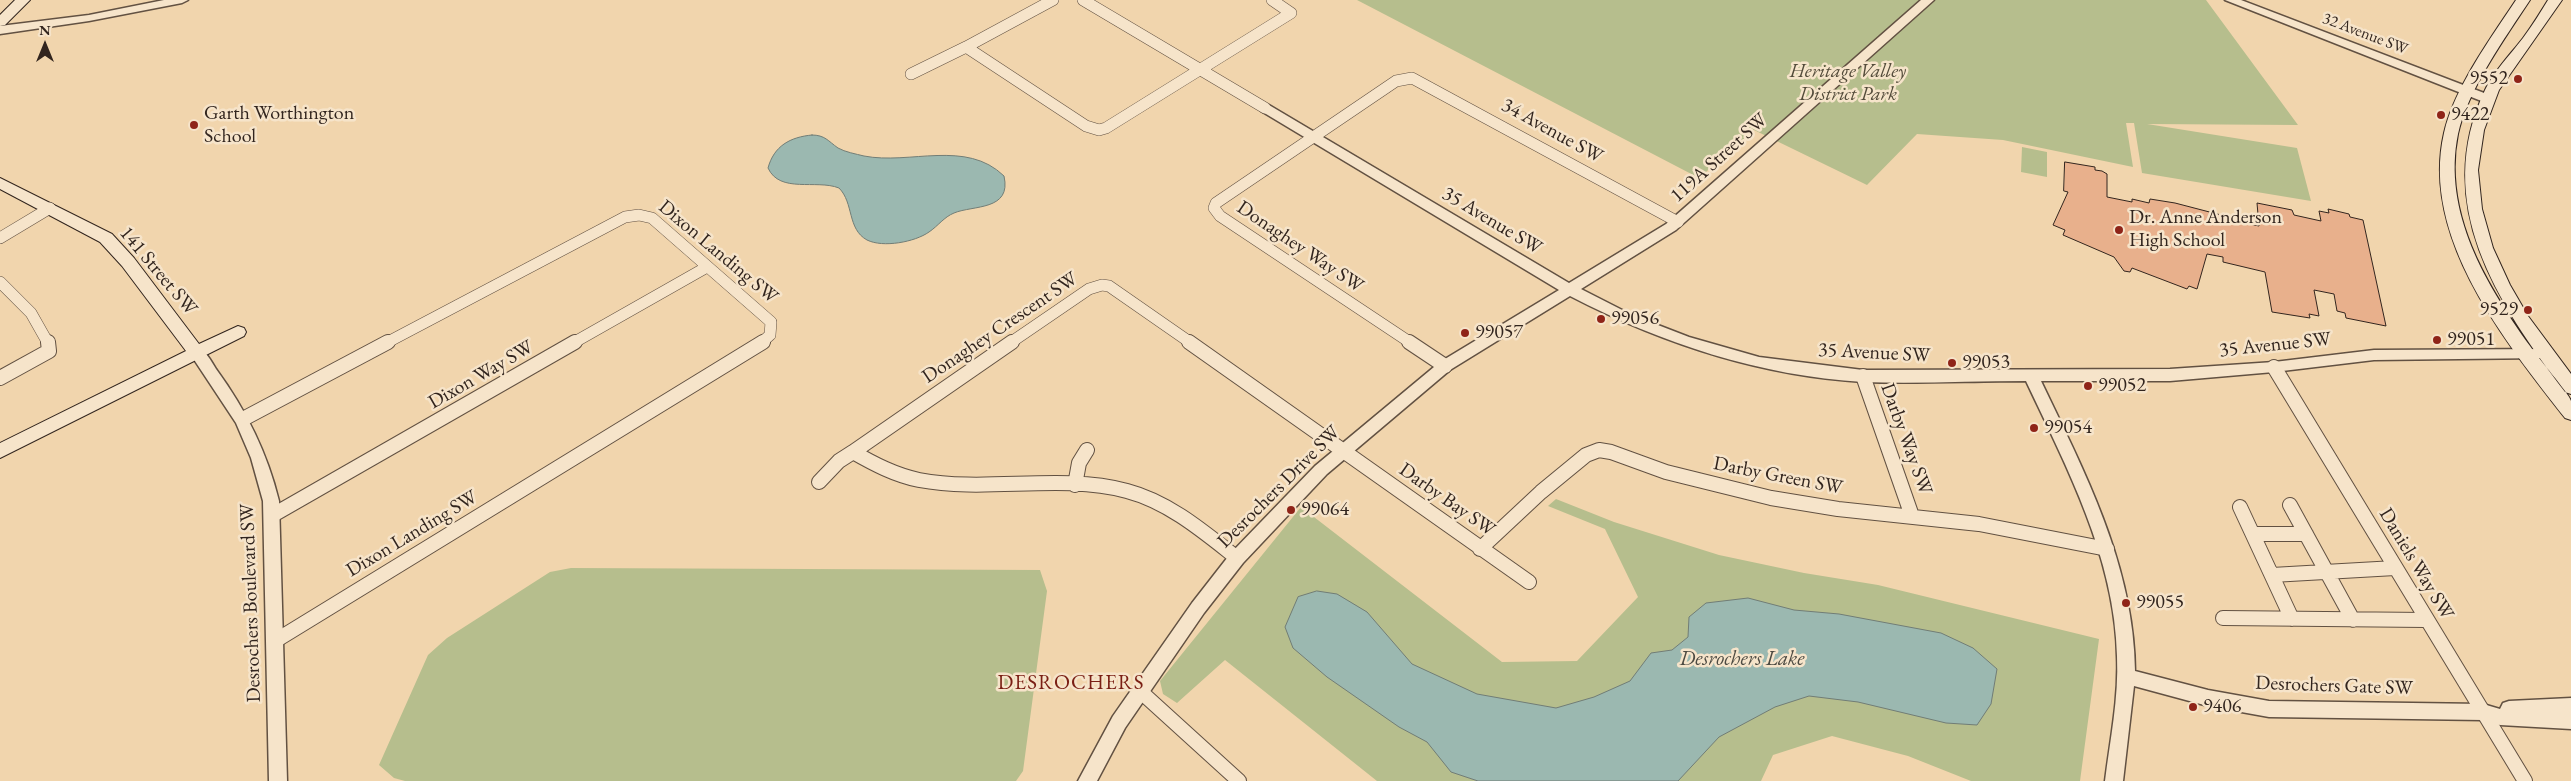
<!DOCTYPE html>
<html>
<head>
<meta charset="utf-8">
<style>
  body { margin:0 }
  #map { position:relative; width:2571px; height:781px; overflow:hidden; background:#f1d5ad; font-family:"EB Garamond",serif }
  canvas { display:block }
  .north { position:absolute; left:20px; top:20px; width:50px; height:50px; -webkit-text-stroke:4px #f6e4ca; paint-order:stroke; rotate:0deg; font-size:14px; font-weight:700; line-height:20px; text-align:center; color:#32251e }
  .north::after { content:''; display:block; margin:auto; width:18px; height:22px; background:#32251e; clip-path:polygon(50% 0,100% 100%,50% 72%,0 100%) }
</style>
</head>
<body>
<div id="map">
<canvas width="2571" height="781"></canvas>
<div class="north">N</div>
</div>
<script>
const ctx = document.querySelector('canvas').getContext('2d');
ctx.lineJoin = 'round';
function fill(path, color) { ctx.fillStyle = color; ctx.fill(path, 'evenodd'); }
function trace(path, color, width, dash) { ctx.strokeStyle = color; ctx.lineWidth = width; ctx.lineCap = dash ? 'butt' : 'round'; ctx.setLineDash(dash || []); ctx.stroke(path); }
function label(font, color, halo, rows, align = 'center') {
  ctx.font = font + ' "EB Garamond",serif'; ctx.lineWidth = 5; ctx.setLineDash([]); ctx.textBaseline = 'middle'; ctx.strokeStyle = halo; ctx.fillStyle = color; for (const [text, x, y, turn = 0] of rows) {
    ctx.save(); ctx.translate(x, y); ctx.rotate((+turn || 0) * Math.PI / 180); ctx.textAlign = isNaN(turn) ? turn : align; if (halo) ctx.strokeText(text, 0, 0); ctx.fillText(text, 0, 0); ctx.restore();
  }
}
const green = new Path2D(`
  M1357,0H2206L2298,125L2147,124L2297,148L2311,201L2142,173L2134,123H2126L2133,167L2003,140L1917,134L1867,185L1754,130L1699,178Z
  M2022,147L2047,152V177L2021,172Z
  M1556,499L1614,522L1719,555L1804,573L1878,585L2099,639L2080,781H1971L1908,756L1832,736L1773,755L1761,781H1377L1225,660L1177,703L1163,694L1160,681L1301,507L1502,662L1577,661L1638,597L1605,529L1548,506Z
  M571,568L1040,570L1047,591L1023,771L1016,781H405L394,778L379,765L428,655L447,638L550,572Z`);
const water = new Path2D(`
  M812,135C825,135 828,141 838,148C845,152 856,154 864,156C910,165 966,139 1004,176C1012,211 973,205 954,213C944,217 938,226 929,232C915,242 883,248 867,240C847,229 854,203 839,188C816,179 780,194 768,168C774,146 790,137 812,135Z
  M1317,591L1337,594L1367,612L1412,664L1477,694L1556,708L1594,697L1630,681L1651,653L1672,650L1688,637L1689,617L1706,603L1748,598L1794,610L1839,614L1941,633L1973,648L1997,669L1991,704L1977,725L1946,723L1858,702L1809,696L1775,707L1719,737L1678,781H1478L1451,772L1427,742L1399,727L1327,677L1293,648L1285,627L1298,597Z`);
const building = new Path2D(`
  M2065,162L2095,167V170L2102,171L2107,174V197L2132,202V199L2149,203L2150,199L2175,203L2221,215V218L2259,226L2257,203L2292,210L2294,215L2321,221L2319,211L2329,213L2328,209L2349,214L2350,217L2363,220L2386,326L2346,318L2345,313L2337,311L2334,294L2314,290L2319,316L2309,314L2310,318L2272,312L2265,272L2223,262V257L2207,254L2197,289L2189,286L2187,289L2132,268L2130,272L2124,271L2114,257L2063,235L2065,230L2053,225L2068,192L2064,191Z`);
const minorFar1 = new Path2D(`
  M1053,0L966,47L1086,126L1099,130L1106,128L1291,13L1272,0
  M1083,0L1265,108
  M911,74L966,47
  M0,238L50,208
  M0,282L31,313L48,343
  M386,343L625,217L639,215L652,218L771,322L770,335L761,343
  M573,343L707,267
  M1010,343L1089,289L1102,285L1109,286L1191,343
  M1411,343L1220,216L1214,208L1216,203L1396,81L1412,78L1678,222`);
const minor = new Path2D(`
  M1012,342L853,452C874,464 895,475 919,480C988,493 1059,473 1127,491C1169,502 1204,532 1237,558
  M1189,342L1529,582
  M1409,342L1445,366
  M2274,367L2525,781
  M1863,376L1912,516
  M0,378L49,351L48,342
  M243,419L388,342
  M819,482L839,461L853,452
  M1075,485L1079,463L1087,450
  M2290,505L2353,620
  M2240,507L2292,619
  M273,515L575,342
  M2254,534H2306
  M1480,549L1541,492L1586,455L1599,450L1611,452L1666,472L1771,498L1838,509L1979,524L2107,549
  M2272,575L2395,568
  M2223,618L2426,620
  M275,641L763,342
  M1140,691L1239,781`);
const tertiary = new Path2D(`
  M164,0H188L182,3L89,21L0,34V26L89,15Z
  M1921,0H1934L1676,230L1581,289L1632,315L1689,337L1759,357L1863,370L2170,369L2274,362L2374,350L2550,349L2552,353L2550,357L2545,358L2374,360L2274,372L2170,381H2041C2085,473 2134,566 2135,671L2208,690L2269,701L2483,704L2500,709L2503,703L2509,701L2571,698V729L2500,725L2483,720L2269,717L2208,706L2134,686L2123,781H2105C2110,740 2119,698 2117,656C2115,558 2067,468 2026,381C1972,381 1917,384 1863,382C1760,376 1661,343 1570,296L1450,370L1327,474L1243,563L1204,613L1125,728L1097,781H1078L1113,716L1192,603L1231,553L1315,466L1440,362L1559,290L1261,111L1259,108L1261,105H1269L1569,283L1666,224Z
  M2225,0H2241L2492,96L2494,99L2492,102H2484Z
  M196,347C205,349 211,361 216,369C246,410 267,452 279,501L287,781H269L263,501L251,458L236,423L189,352Z`);
const secondary = new Path2D(`
  M15,0H30L5,25L0,26V15Z
  M2516,0H2530C2505,38 2468,89 2458,134C2442,212 2486,285 2530,346C2537,357 2569,393 2571,401C2571,406 2571,414 2571,420L2565,418C2505,341 2420,237 2444,133C2454,88 2491,38 2516,0Z
  M2548,0H2562L2499,90L2484,130L2478,170L2482,209L2493,248L2510,285L2528,316L2571,374V394L2565,392C2497,302 2431,204 2485,90C2494,71 2510,55 2523,38C2532,26 2540,13 2548,0Z
  M0,178L112,234L134,258L199,344L238,326L244,328L246,332L244,336L0,458V443L186,351L122,266L100,242L0,189Z`);
const markers = [
  [2518,79,5,"#8f2418"],
  [2441,115,5,"#8f2418"],
  [194,125,5,"#8f2418"],
  [2119,230,5,"#8f2418"],
  [2528,310,5,"#8f2418"],
  [1601,319,5,"#8f2418"],
  [1465,333,5,"#8f2418"],
  [2437,340,5,"#8f2418"],
  [1952,363,5,"#8f2418"],
  [2088,386,5,"#8f2418"],
  [2034,428,5,"#8f2418"],
  [1291,510,5,"#8f2418"],
  [2126,603,5,"#8f2418"],
  [2193,707,5,"#8f2418"]
];
const farStreetnames = [
  ["32 Avenue SW",2365,34,21]
];
const parkNames = [
  ["Heritage Valley",1848,72],
  ["District Park",1848,95]
];
const poiNames = [
  ["9552",2508,79,"right"],
  ["Garth Worthington",204,114],
  ["School",204,137],
  ["9422",2451,115],
  ["Dr. Anne Anderson",2129,218],
  ["High School",2129,241],
  ["9529",2518,310,"right"],
  ["99056",1611,319],
  ["99057",1475,333],
  ["99051",2447,340],
  ["99053",1962,363],
  ["99052",2098,386],
  ["99054",2044,428],
  ["99064",1301,510],
  ["99055",2136,603],
  ["9406",2203,707]
];
const streetNames = [
  ["34 Avenue SW",1552,131,29],
  ["119A Street SW",1719,158,-42],
  ["35 Avenue SW",1492,221,31],
  ["Donaghey Way SW",1300,247,34],
  ["Dixon Landing SW",718,252,40],
  ["141 Street SW",158,271,50],
  ["Donaghey Crescent SW",1000,328,-34],
  ["35 Avenue SW",2275,345,-6],
  ["35 Avenue SW",1874,353,3],
  ["Dixon Way SW",481,375,-30],
  ["Darby Way SW",1906,439,70],
  ["Darby Green SW",1778,476,11],
  ["Desrochers Drive SW",1279,487,-45],
  ["Darby Bay SW",1447,500,35],
  ["Dixon Landing SW",412,534,-31],
  ["Daniels Way SW",2416,564,59],
  ["Desrochers Boulevard SW",251,603,-92],
  ["Desrochers Gate SW",2334,686,2]
];
const waterNames = [
  ["Desrochers Lake",1742,659]
];
const neighbourhoodNames = [
  ["DESROCHERS",1071,683]
];
fill(green, '#b6be8d');
fill(water, '#9bb8b0');
trace(water, '#717d76', 1);
fill(building, '#e8b08c');
trace(building, '#32251e', 1);
trace(minorFar1, '#625142', 12);
trace(minor, '#625142', 16);
trace(tertiary, '#625142', 3);
trace(secondary, '#32251e', 2);
trace(minorFar1, '#f6e4ca', 11);
trace(minor, '#f6e4ca', 14);
fill(tertiary, '#f6e4ca');
fill(secondary, '#f6e4ca');
for (const [x, y, r, color] of markers) { const dot = new Path2D(); dot.arc(x, y, r, 0, 2 * Math.PI); ctx.fillStyle = color; ctx.fill(dot); trace(dot, '#f6e4ca', 2); }
label('16px', '#32251e', '#f6e4ca', farStreetnames);
label('italic 20px', '#534b3a', '#f6e4ca', parkNames);
label('20px', '#32251e', '#f6e4ca', poiNames, 'left');
label('20px', '#32251e', '#f6e4ca', streetNames);
label('italic 21px', '#4c4a42', '#f6e4ca', waterNames);
ctx.letterSpacing = '1px';
label('21px', '#7a1f14', '#f6e4ca', neighbourhoodNames);
ctx.letterSpacing = '0px';
</script>
</body>
</html>
